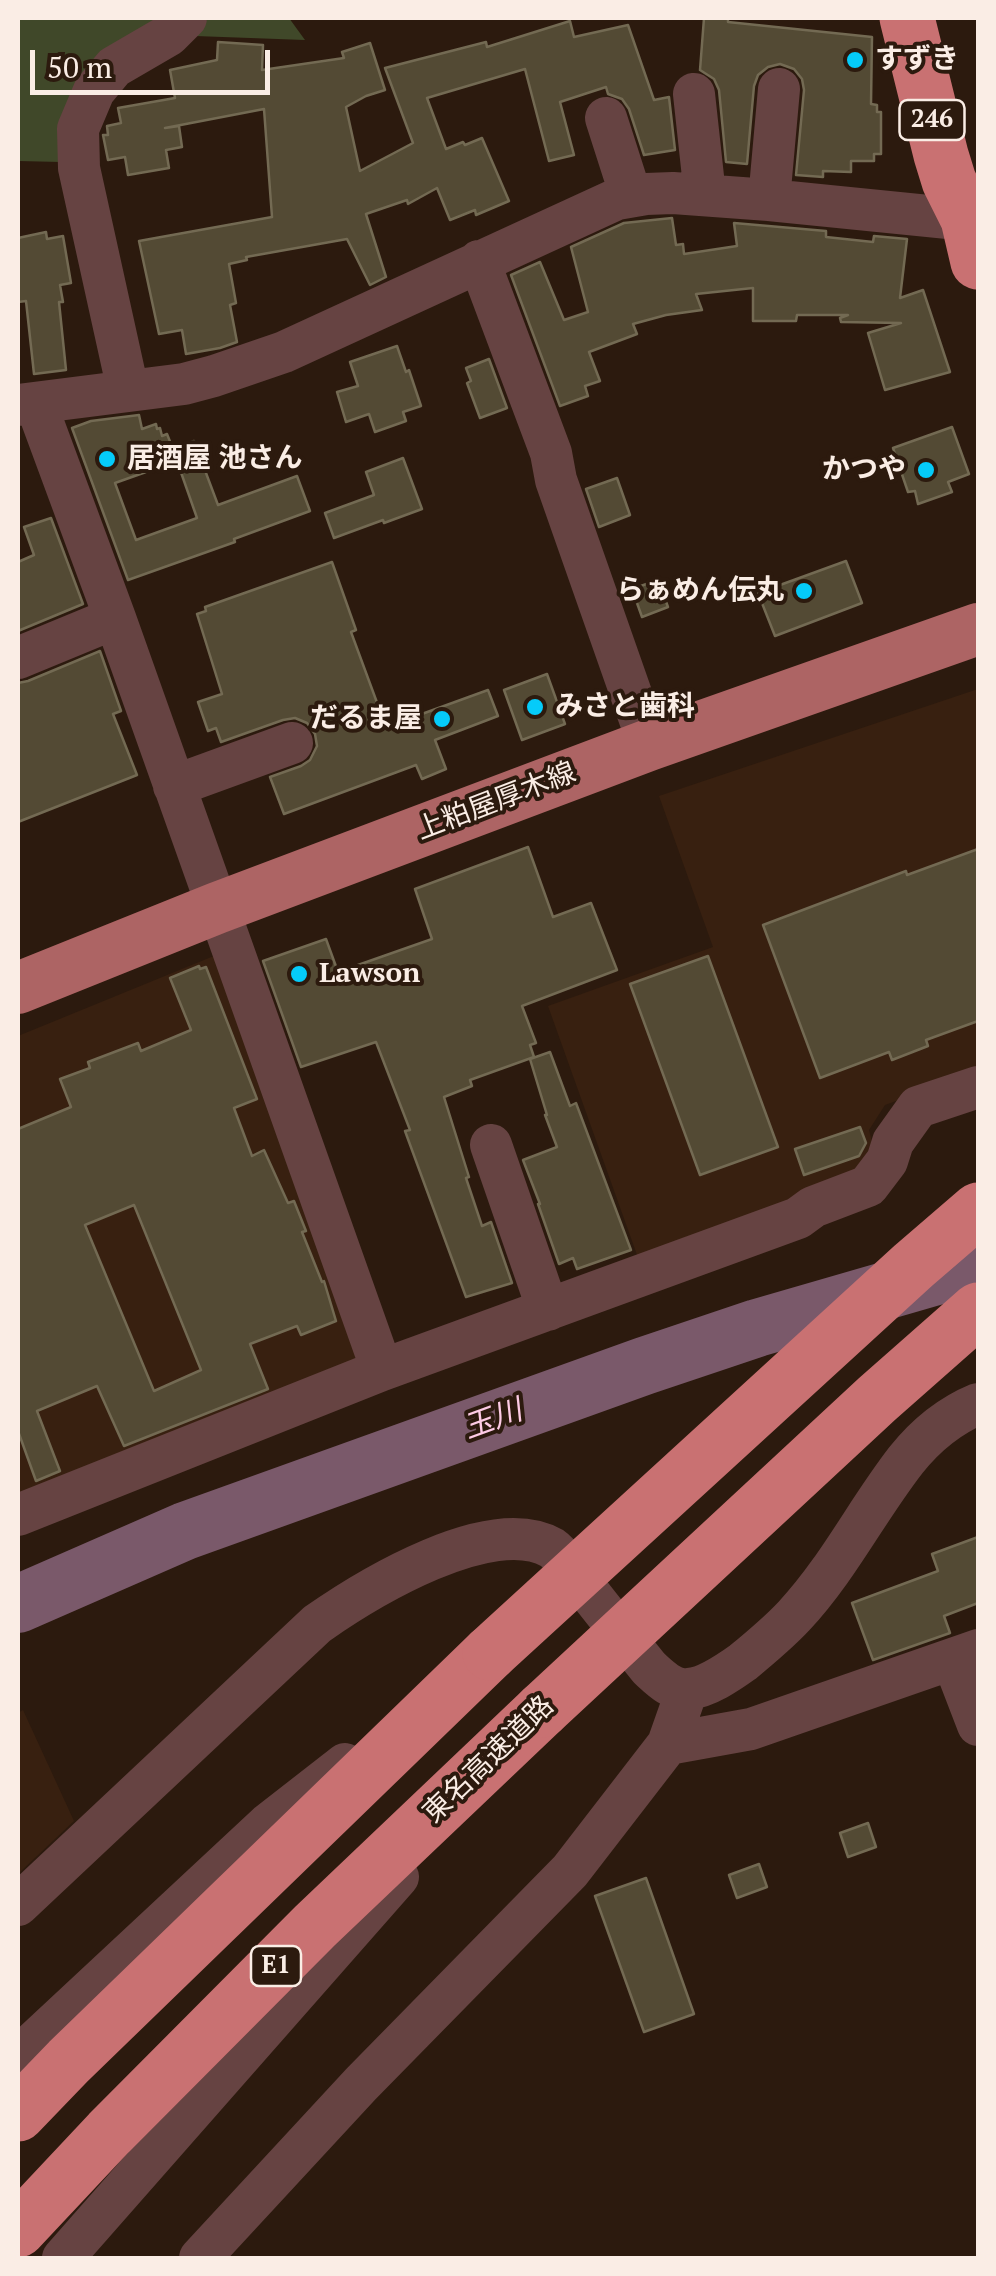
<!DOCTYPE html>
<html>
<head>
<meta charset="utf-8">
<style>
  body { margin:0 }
  #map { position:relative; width:996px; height:2276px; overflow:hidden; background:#2c1a0e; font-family:"PT Serif",serif }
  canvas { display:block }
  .frame { position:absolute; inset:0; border:20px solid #faede5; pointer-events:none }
  .scale { position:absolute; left:30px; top:50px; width:240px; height:45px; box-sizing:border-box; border:5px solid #faede5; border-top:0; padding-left:12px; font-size:30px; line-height:35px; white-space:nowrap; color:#faede5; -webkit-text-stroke:8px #2c1a0e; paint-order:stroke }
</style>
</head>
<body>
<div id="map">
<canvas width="996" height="2276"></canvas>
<div class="frame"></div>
<div class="scale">50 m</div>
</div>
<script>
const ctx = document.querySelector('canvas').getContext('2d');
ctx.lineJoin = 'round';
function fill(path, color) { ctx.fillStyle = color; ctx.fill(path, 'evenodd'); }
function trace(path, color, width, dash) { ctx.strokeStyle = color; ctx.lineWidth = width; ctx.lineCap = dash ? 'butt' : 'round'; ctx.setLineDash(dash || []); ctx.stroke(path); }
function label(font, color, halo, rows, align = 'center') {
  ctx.font = font + ' "PT Serif","Noto Sans JP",serif'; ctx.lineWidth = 8; ctx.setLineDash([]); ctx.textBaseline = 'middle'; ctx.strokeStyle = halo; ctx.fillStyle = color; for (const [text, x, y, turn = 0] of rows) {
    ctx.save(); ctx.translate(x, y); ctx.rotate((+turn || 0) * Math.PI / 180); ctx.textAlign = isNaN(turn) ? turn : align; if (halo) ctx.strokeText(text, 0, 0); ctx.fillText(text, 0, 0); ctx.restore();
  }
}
const built = new Path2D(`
  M978,689V1071L885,1105L869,1130L874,1150L864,1172L641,1266L548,1006L713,947L659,796Z
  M226,951L367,1359L18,1503V1036Z
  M23,1710L74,1821L18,1874V1713Z`);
const green = new Path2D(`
  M18,18H169L61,162L18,161Z
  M208,18H289L305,40L195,36Z`);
const river = new Path2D(`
  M18,1604L185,1531L644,1366L757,1328L978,1264`);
const building = new Path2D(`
  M704,18H728V22L872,37L871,104L877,105V112H881V154H874V161H851V172L823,171V177L796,175L804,90L802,79L794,69L780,64L768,67L758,75L754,86L747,164L726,162L719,90L714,79L700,70Z
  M570,21L574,37L628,25L654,100L669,97L675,150L644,155L629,109L622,99L608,94L606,87L560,102L574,155L549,161L525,69L427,98L446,149L463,142L465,145L482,138L509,201L476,215L475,210L450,220L437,188L408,204L407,200L366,214L386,277L370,285L347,239L246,257L247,260L229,264L236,303L230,305L237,342L220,348L186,354L182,330L159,334L139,241L272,217L264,109L165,128L179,126L182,147L166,150L169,168L128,175L125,157L108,160L103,135H108L107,126L121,123L118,108L175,98L170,70L217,60L218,42L263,45L262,70L344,58L342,52L370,43L385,90L366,96L346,107L360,171L413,143L385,68L486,42L487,47Z
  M672,218L676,245L683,244L684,254L737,246L734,223L826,231V237L873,242L874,236L907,239L900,298L923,290L950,372L885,390L868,333L901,323L841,322L840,318L848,315H797L796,321H753V288L696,294L702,310L666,315L633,324L637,334L589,352L600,381L585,386L588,396L560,406L511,275L540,262L564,320L588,312L571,247L624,223Z
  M46,232L47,239L63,236L71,283L60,285L63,302H59L66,370L34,374L26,301L18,302V238Z
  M397,346L406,372L409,370L421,406L403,412L406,421L375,432L369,414L346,422L337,392L358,386L350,362Z
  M489,359L507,408L480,418L467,383L471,381L466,368Z
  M139,415L142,429L156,424L157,429L160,428L162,436L167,434L173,449L194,441L218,505L297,476L310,511L234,539L235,542L128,580L72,428L91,421ZM177,461L197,518L136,540L115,483Z
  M952,427L969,474L948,482L952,492L918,504L915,491L908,492L893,448Z
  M403,458L422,509L384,523L383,520L334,538L325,513L374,495L366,472Z
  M617,478L630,515L599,527L586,489Z
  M51,518L83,604L18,631V562L34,555L24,527Z
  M846,561L862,603L775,636L758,593Z
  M332,562L356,630L351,632L386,727L488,690L498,716L435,740L446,769L422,779L416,765L284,814L270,777L301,766L310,760L317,746L315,734L307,723L295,718L283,720L221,742L216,728L208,731L198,702L222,694L197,614L206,611L205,607Z
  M658,580L668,607L642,617L632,589Z
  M100,651L121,711L113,714L137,775L18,822V683L28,681Z
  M547,674L565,724L522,740L504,690Z
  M528,847L553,917L591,903L617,970L522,1006L536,1043L530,1045L534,1057L470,1080L472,1086L444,1097L469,1177L466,1178L482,1226L491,1222L512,1283L466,1297L405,1131L410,1130L376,1042L301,1067L263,961L326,939L338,972L432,939L415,889Z
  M978,849V1021L926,1040L928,1046L892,1060L889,1052L820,1078L763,925L906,871L907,875Z
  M708,956L778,1147L700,1175L630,984Z
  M199,966L200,969L206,967L257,1099L234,1108L252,1156L264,1150L288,1203L294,1201L306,1231L302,1232L322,1282L324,1281L336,1321L301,1335L297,1326L250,1344L268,1389L124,1446L97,1386L37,1411L60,1471L36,1481L18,1431V1129L71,1107L60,1079L90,1068L88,1062L138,1043L141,1051L191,1030L170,978ZM134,1205L201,1370L154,1391L85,1225Z
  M550,1052L570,1106L576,1103L631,1250L577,1269L573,1258L559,1264L538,1204H540L523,1160L557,1147L545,1115H547L530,1059Z
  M860,1127L866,1143L859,1156L804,1175L795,1149Z
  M978,1537V1603L944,1616L950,1633L873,1660L852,1603L938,1571L932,1554Z
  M868,1823L876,1847L848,1857L840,1833Z
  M759,1864L767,1887L737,1898L729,1875Z
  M646,1878L694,2014L644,2032L595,1896Z`);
const minor = new Path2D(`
  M694,94L705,195
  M606,118L631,196
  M769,200L779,89
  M479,261L551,453L556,480L649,745
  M128,390L79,168L78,129L94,91L114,67L169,35L186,18
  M18,405L184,384L214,376L284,352L617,199L646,194L673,193L769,200L978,221
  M18,658L115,618
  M174,786L292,743
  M491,1145L548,1310
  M382,1370L798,1218L813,1207L868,1186L887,1161L893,1142L918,1107L978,1087
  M18,1515L382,1370L115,618L36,404
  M953,1660L978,1725
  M668,1744L751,1729L978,1650
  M18,1905L317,1624C367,1589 491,1513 552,1548C561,1554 569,1568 577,1577C601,1608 625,1638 649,1668C660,1678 672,1691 688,1689C706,1688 729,1672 743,1662C760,1648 779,1632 794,1616C838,1569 867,1510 906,1460C926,1435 949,1416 978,1404
  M18,2057L268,1824L345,1764
  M63,2258L398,1877
  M200,2258L361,2084L570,1871L668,1744L687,1690`);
const major = new Path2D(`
  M18,988L217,908L649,745L978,629`);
const highway = new Path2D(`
  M907,18L941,155L949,181L968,219L978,262
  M18,2114L69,2061L490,1653
  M18,2230L109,2133L315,1926L542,1710`);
const highwayBridge = new Path2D(`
  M490,1653L913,1266L978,1210
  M542,1710L877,1399L978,1310`);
const markers = [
  [855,60,10,"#05cbf9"],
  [107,459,10,"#05cbf9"],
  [926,470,10,"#05cbf9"],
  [804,591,10,"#05cbf9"],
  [535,707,10,"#05cbf9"],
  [442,719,10,"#05cbf9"],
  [299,974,10,"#05cbf9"]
];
const shields = [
  [932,120,65],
  [276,1966,50]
];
const shieldNames = [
  ["246",932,120],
  ["E1",276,1966]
];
const poiNames = [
  ["すずき",875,60],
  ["居酒屋 池さん",127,459],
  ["かつや",906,470,"right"],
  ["らぁめん伝丸",784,591,"right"],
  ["みさと歯科",555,707],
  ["だるま屋",422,719,"right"],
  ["Lawson",319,974]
];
const streetNames = [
  ["上粕屋厚木線",496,802,-21],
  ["東名高速道路",489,1760,-44]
];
const waterNames = [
  ["玉川",493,1420,-20]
];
fill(built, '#382010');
fill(green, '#404829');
trace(river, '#7a596a', 58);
fill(building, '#534a34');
trace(building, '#736a53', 2.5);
trace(minor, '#664342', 42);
trace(major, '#ad6464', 52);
trace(highway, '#c97172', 55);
trace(highwayBridge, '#c97172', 55);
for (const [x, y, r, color] of markers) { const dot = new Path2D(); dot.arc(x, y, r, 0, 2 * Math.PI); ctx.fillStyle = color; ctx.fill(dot); trace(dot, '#2c1a0e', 4); }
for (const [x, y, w] of shields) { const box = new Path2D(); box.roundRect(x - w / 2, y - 20, w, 40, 8); ctx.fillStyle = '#2c1a0e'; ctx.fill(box); trace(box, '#faede5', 2.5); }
label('bold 25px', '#faede5', null, shieldNames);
label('bold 28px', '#faede5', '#2c1a0e', poiNames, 'left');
label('28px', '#faede5', '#2c1a0e', streetNames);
label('italic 30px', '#fdcbe5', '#2c1a0e', waterNames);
</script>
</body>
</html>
